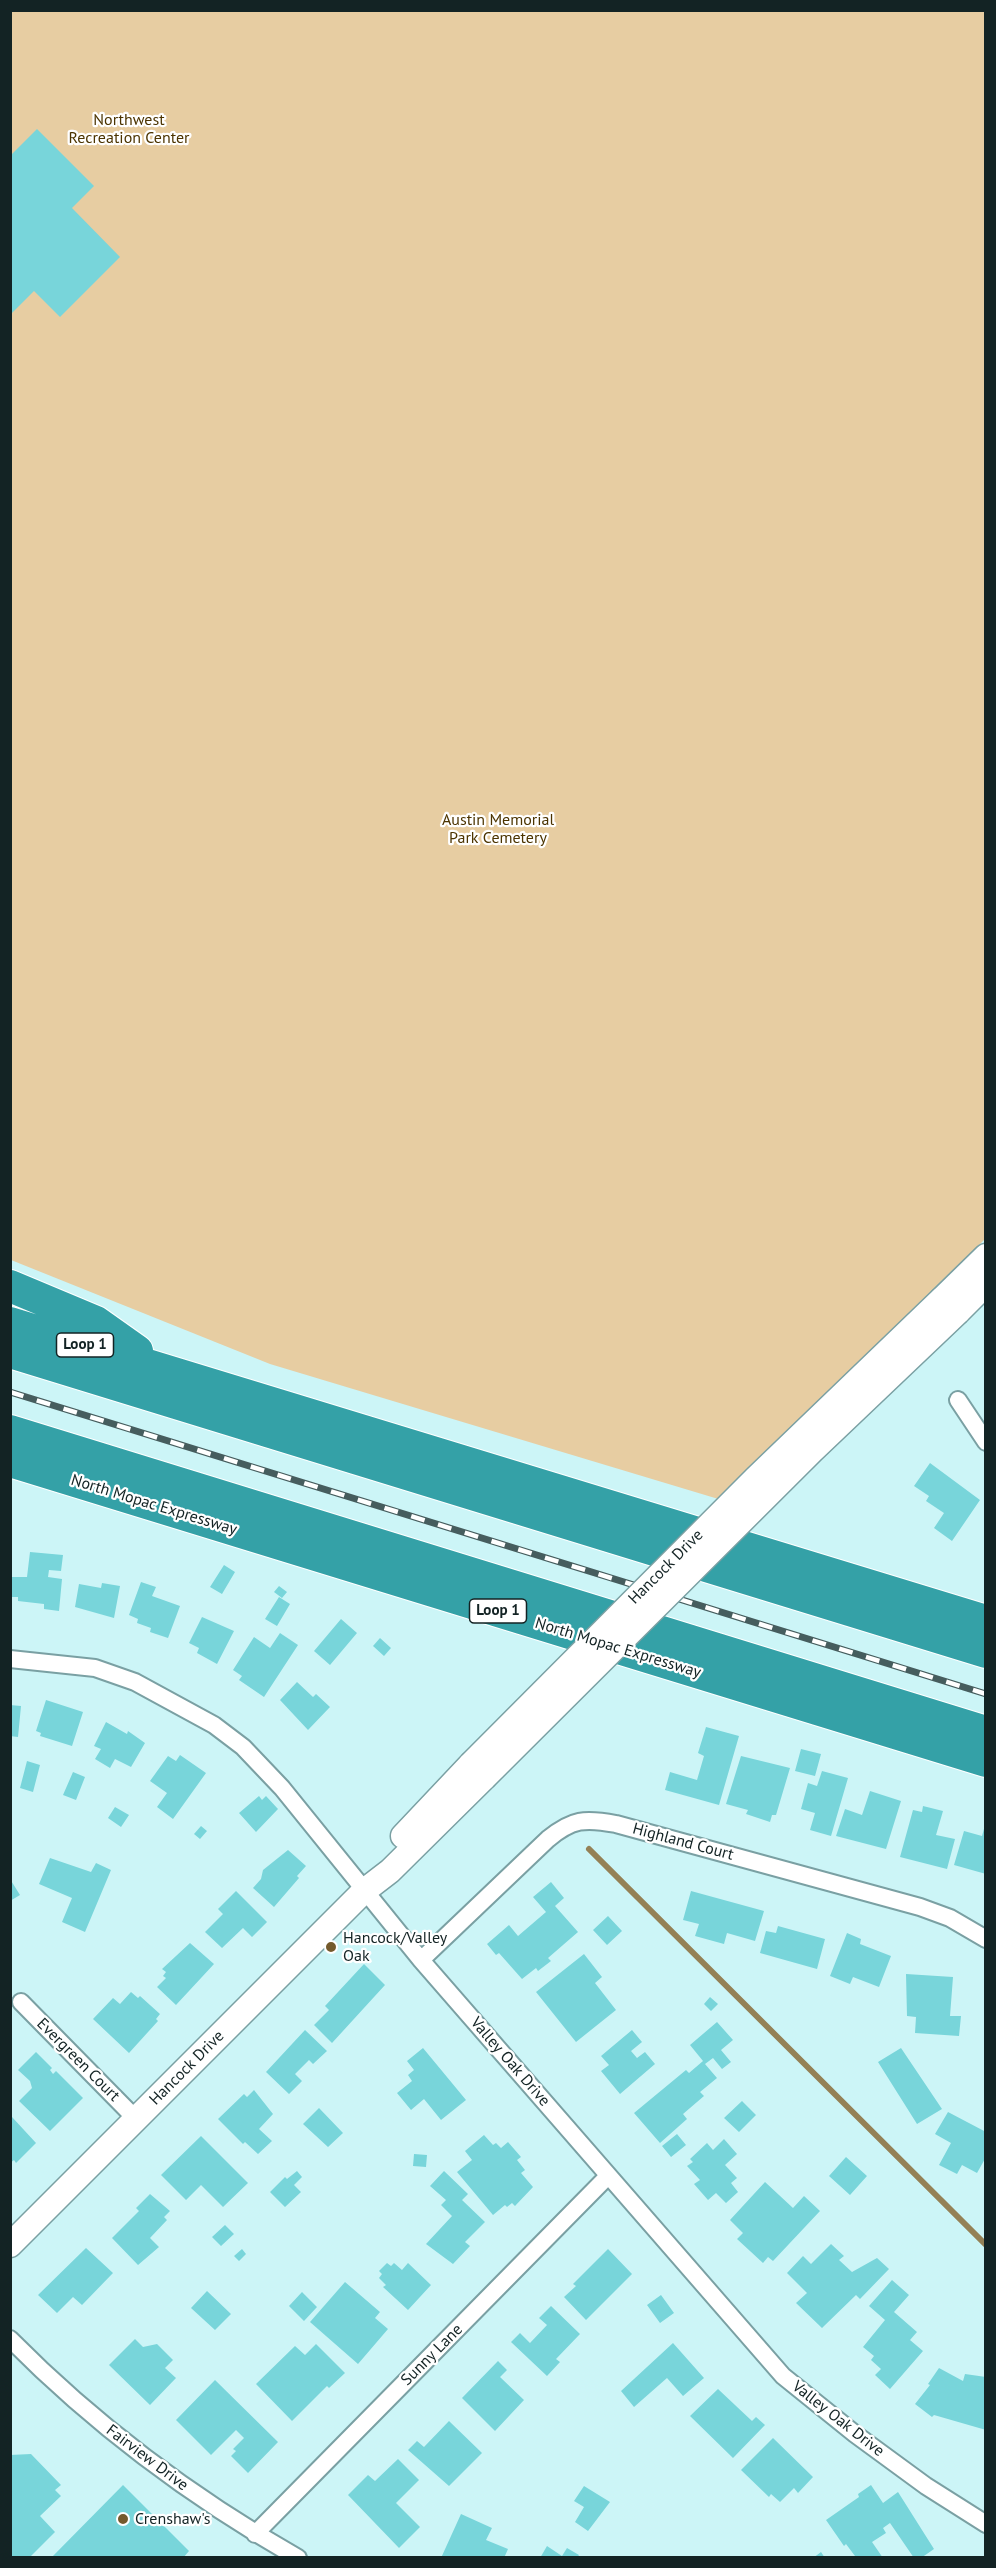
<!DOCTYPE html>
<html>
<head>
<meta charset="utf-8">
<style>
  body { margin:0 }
  #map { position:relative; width:996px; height:2568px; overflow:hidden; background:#ccf5f7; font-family:"PT Sans",sans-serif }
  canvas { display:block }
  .frame { position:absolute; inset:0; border:12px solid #132324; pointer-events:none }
</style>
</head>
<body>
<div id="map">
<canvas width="996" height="2568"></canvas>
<div class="frame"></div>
</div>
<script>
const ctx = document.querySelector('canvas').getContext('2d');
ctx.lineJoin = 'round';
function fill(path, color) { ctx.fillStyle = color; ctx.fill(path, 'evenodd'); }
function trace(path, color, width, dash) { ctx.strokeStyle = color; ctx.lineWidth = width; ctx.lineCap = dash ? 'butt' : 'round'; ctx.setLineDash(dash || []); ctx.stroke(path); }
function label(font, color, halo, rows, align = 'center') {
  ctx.font = font + ' "PT Sans",sans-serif'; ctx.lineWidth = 4.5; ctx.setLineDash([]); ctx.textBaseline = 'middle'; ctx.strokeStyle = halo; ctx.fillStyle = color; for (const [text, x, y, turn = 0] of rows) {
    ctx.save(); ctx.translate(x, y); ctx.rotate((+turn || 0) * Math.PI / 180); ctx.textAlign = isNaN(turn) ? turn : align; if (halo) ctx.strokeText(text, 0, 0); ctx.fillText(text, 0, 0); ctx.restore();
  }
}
const green = new Path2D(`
  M10,11H985V1239L725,1501L270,1364L11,1260Z`);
const stream = new Path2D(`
  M589,1849L986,2245`);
const building = new Path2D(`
  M37,129L94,186L72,208L120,257L60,317L34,291L10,315V156Z
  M930,1463L980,1500L952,1541L934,1528L944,1513L926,1501L929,1496L914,1486Z
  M30,1552L63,1555L61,1571L49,1570L48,1577L62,1579L59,1611L44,1609V1604L18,1601V1597H10L11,1577H27Z
  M224,1565L235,1572L222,1594L210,1587Z
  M141,1582L156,1587L152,1596L180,1606L168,1638L150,1632L151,1628L137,1623L138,1619L129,1615Z
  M102,1583L120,1586L114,1618L75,1607L79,1584L101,1588Z
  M279,1586L287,1592L282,1598L274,1592Z
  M279,1597L290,1604L277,1626L265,1619Z
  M202,1617L234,1631L217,1664L197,1653L199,1648L189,1643Z
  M341,1619L357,1633L330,1665L314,1651Z
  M280,1633L298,1645L264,1697L239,1680L242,1676L233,1670L254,1637L270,1648Z
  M380,1638L391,1648L384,1656L373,1646Z
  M297,1682L313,1697L316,1694L330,1707L308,1730L280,1700Z
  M46,1700L83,1712L72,1746L40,1736L41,1733L36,1731Z
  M10,1705L21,1706L18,1737L10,1736Z
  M106,1722L127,1734L128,1731L145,1743L131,1767L115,1759L110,1768L95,1759L101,1749L94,1746Z
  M706,1727L739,1736L719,1805L665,1790L670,1772L697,1780L704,1756L698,1753Z
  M801,1749L821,1754L815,1776L795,1771Z
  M180,1755L206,1773L173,1819L157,1807L167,1793L150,1781L168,1756L176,1761Z
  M741,1756L790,1768L776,1815H772L770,1822L746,1814L748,1810L726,1804Z
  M27,1761L40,1765L33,1792L20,1788Z
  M822,1771L848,1778L831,1836L810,1830L815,1813L801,1809L808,1783L817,1786Z
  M73,1772L85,1777L76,1800L63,1795Z
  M870,1791L901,1801L886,1849L836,1836L845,1809L862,1815Z
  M259,1796L262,1800L266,1796L278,1809L256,1832L239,1813Z
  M923,1806L943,1811L936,1835L955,1839L947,1869L900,1857L913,1810L922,1812Z
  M115,1807L129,1815L121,1827L108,1818Z
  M985,1825L986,1874L954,1865L964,1831L982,1836Z
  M201,1826L207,1831L200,1839L194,1834Z
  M288,1850L306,1866L297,1876L299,1878L274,1907L253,1888L261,1879L263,1870Z
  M50,1858L91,1872L96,1863L111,1870L85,1932L62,1922L72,1898L39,1884Z
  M10,1879L20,1895L10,1901Z
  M551,1882L564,1898L555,1906L578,1932L548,1958L551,1961L538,1971L536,1968L522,1979L499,1953L496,1955L487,1944L509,1925L518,1936L546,1912L533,1897Z
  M236,1891L267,1922L252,1937L243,1928L222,1948L205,1932L223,1914L218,1909Z
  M691,1891L764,1911L755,1941L727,1933L724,1944L695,1936L699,1924L683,1920Z
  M608,1916L622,1931L607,1945L593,1930Z
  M778,1926L825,1939L817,1969L760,1953L766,1931L776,1933Z
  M847,1933L861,1939L860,1944L891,1956L879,1987L853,1977L850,1984L830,1976Z
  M190,1943L214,1964L176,2005L157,1987L166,1978L163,1976L166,1972L162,1969Z
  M584,1954L602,1977L595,1983L616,2010L576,2042L536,1992Z
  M364,1964L385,1985L332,2043L314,2025L329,2010L325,2006Z
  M906,1974L953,1977L950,2016H961L959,2036L915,2033L916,2017L907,2016Z
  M131,1992L138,1998L140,1996L160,2014L156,2019L158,2021L129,2053L93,2019L113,1998L120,2004Z
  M710,1997L718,2004L711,2011L704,2004Z
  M717,2022L733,2040L721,2050L731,2062L722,2069L713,2058L705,2064L717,2078L700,2092L704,2096L683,2114L687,2119L660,2143L634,2113L686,2070L689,2073L703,2061L690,2045Z
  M305,2030L327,2051L313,2064L309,2060L295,2074L302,2081L289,2094L266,2072Z
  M632,2030L642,2042L631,2051L637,2058L645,2052L655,2064L620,2094L601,2071L609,2065L601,2056Z
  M423,2048L466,2100L441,2120L424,2099L411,2110L397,2093L412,2081L408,2075L414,2070L407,2061Z
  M901,2048L942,2109L917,2124L878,2062Z
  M36,2052L52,2068L50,2070L53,2074L56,2071L83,2098L50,2131L19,2101L32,2088L30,2081L18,2070Z
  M254,2090L273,2114L259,2129L272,2141L258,2154L245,2142L243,2144L218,2119L244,2094L247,2097Z
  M742,2101L756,2115L739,2132L724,2118Z
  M319,2108L343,2133L328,2147L303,2124Z
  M948,2112L986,2132V2157L977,2173L962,2165L957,2174L939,2165L951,2143L935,2134Z
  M12,2117L36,2143L16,2163L14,2160L10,2163Z
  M677,2134L686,2145L671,2157L662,2146Z
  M484,2135L493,2145L496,2143L501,2148L508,2142L521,2157L517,2160L525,2170L521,2173L533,2187L515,2206L512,2203L507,2207L505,2205L493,2215L457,2172L472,2160L465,2151Z
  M201,2136L248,2183L223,2207L201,2185L186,2200L161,2175Z
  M724,2139L737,2154L725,2165L737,2178L731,2183L738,2192L726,2203L716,2193L708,2200L694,2184L700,2180L687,2166L693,2162L690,2159L707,2143L713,2150Z
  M414,2154L427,2155L426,2167L413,2166Z
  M846,2157L867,2176L850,2195L829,2176Z
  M297,2171L302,2177L294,2185L301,2192L285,2207L270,2192L285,2177L287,2179Z
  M444,2171L468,2194L462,2200L485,2222L465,2242L470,2246L453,2264L426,2244L452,2216L441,2205L446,2200L430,2186Z
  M765,2182L793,2208L804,2196L820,2211L773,2261L768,2257L763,2263L737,2239L743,2233L730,2220Z
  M150,2194L170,2211L164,2217L167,2220L150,2238L159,2247L138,2265L112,2238L139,2211L136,2208Z
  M225,2225L234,2234L221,2246L212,2237Z
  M831,2244L844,2256L839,2260L852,2272L877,2258L889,2269L860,2299L856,2295L822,2328L796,2303L807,2293L787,2273L803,2256L811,2264Z
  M86,2248L113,2273L82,2305L73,2297L57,2313L38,2295Z
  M242,2249L246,2254L239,2261L234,2256Z
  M608,2249L632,2274L586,2320L564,2297L576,2286L573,2284Z
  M387,2263L391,2266L394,2263L402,2270L408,2263L431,2285L408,2310L383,2287L386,2285L379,2278L382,2274L379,2271Z
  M892,2280L909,2295L894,2312L917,2332L910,2340L923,2351L890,2389L875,2375L881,2369L871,2360L874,2356L863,2347L885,2320L869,2306Z
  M345,2282L380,2312L375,2318L388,2329L358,2364L310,2322Z
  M207,2291L231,2314L215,2330L191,2308Z
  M302,2292L317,2307L304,2321L289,2306Z
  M661,2295L674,2313L660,2323L647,2305Z
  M551,2306L580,2334L556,2359L560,2362L547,2376L511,2342L520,2333L530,2343L547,2325L539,2318Z
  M135,2339L143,2347L157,2344L173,2360L165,2368L176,2378L150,2405L109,2365Z
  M673,2343L704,2378L683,2396L667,2378L634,2407L621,2391Z
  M316,2344L345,2373L329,2388L327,2386L292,2421L256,2384L295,2346L305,2355Z
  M498,2361L507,2370L500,2377L524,2400L495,2431L462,2398Z
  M939,2368L963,2381L965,2374L986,2377V2430L934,2415L932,2417L915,2404L930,2385L928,2384Z
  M215,2380L278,2442L248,2473L231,2456L236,2451L233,2449L244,2438L236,2430L211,2455L176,2420Z
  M718,2389L752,2421L756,2417L765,2425L733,2458L690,2416Z
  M449,2421L482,2453L449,2486L408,2450L417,2441L424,2447Z
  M773,2438L813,2477L798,2493L794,2488L780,2502L771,2494L769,2497L741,2470Z
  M31,2454L61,2485L55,2490L61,2496L40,2516L55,2532L29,2558H10V2455Z
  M398,2459L419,2480L396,2503L420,2527L399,2548L348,2495L368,2475L375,2481Z
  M123,2485L189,2551L183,2558H51Z
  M871,2485L883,2503L898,2492L934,2549L921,2558H914L890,2523L883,2528L886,2533L872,2542L883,2558H852L855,2556L846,2544L844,2546L826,2520L859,2497L858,2494Z
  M584,2486L610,2502L588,2531L575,2522L584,2507L574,2501Z
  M461,2514L492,2528L486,2540L508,2549L504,2558H441Z
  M547,2546L562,2556L567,2548L579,2555L577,2558H540Z
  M821,2552L825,2558H813Z`);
const street = new Path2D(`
  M958,1400L986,1442
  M10,1659L95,1668L135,1682L214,1725L243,1747L282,1788L421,1960L783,2376L855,2434L926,2486L986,2524
  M421,1960L548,1839C572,1819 585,1818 616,1824L920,1907L950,1918L986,1939
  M21,2002L136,2119
  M10,2339C97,2427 191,2497 298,2558
  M255,2534L608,2176`);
const secondary = new Path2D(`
  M942,1299L986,1256
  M958,1312L986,1284
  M403,1836L471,1764
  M10,2245L364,1891L390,1871L484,1778`);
const highway = new Path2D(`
  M10,1286L96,1322L137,1351
  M10,1323L986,1621
  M10,1352L986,1652
  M10,1431L986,1732
  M10,1461L986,1761`);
const rail = new Path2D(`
  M10,1392L986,1694`);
const secondaryBridge = new Path2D(`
  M471,1764L756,1478L942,1299
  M484,1778L813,1450L958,1312`);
const markers = [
  [331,1947,6,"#745a2c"],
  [123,2519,6,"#745a2c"]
];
const shields = [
  [85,1345,57],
  [498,1611,57]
];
const shieldNames = [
  ["Loop 1",85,1345],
  ["Loop 1",498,1611]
];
const parkNames = [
  ["Northwest",129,120],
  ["Recreation Center",129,138],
  ["Austin Memorial",498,820],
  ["Park Cemetery",498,838]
];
const streetNames = [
  ["North Mopac Expressway",154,1505,17],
  ["Hancock Drive",666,1567,-45],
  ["North Mopac Expressway",618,1648,17],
  ["Highland Court",683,1842,15],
  ["Evergreen Court",78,2060,45],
  ["Valley Oak Drive",510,2062,49],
  ["Hancock Drive",187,2068,-45],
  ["Sunny Lane",432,2355,-45],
  ["Valley Oak Drive",838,2419,38],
  ["Fairview Drive",147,2458,37]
];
const poiNames = [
  ["Hancock/Valley",343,1938],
  ["Oak",343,1956],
  ["Crenshaw's",135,2519]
];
fill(green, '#e7cda2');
trace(stream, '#948156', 6);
fill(building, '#78d5da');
trace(street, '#7aa0a3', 20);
trace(secondary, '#7aa0a3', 27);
trace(highway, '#fff', 34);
trace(street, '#fff', 16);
trace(secondary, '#fff', 24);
trace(highway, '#34a1a7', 32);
trace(rail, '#465d5e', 7);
trace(rail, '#fff', 4.5, [14]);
trace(secondaryBridge, '#7aa0a3', 27, []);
trace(secondaryBridge, '#fff', 24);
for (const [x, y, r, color] of markers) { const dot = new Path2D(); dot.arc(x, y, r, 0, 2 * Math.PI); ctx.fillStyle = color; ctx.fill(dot); trace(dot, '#fff', 2); }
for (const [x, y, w] of shields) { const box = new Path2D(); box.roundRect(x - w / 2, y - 12, w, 24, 4.5); ctx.fillStyle = '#fff'; ctx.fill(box); trace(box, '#132324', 1.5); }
label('bold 15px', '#132324', null, shieldNames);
label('16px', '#4c3400', '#fff', parkNames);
label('16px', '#132324', '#fff', streetNames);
label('16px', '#132324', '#fff', poiNames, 'left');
</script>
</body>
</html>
